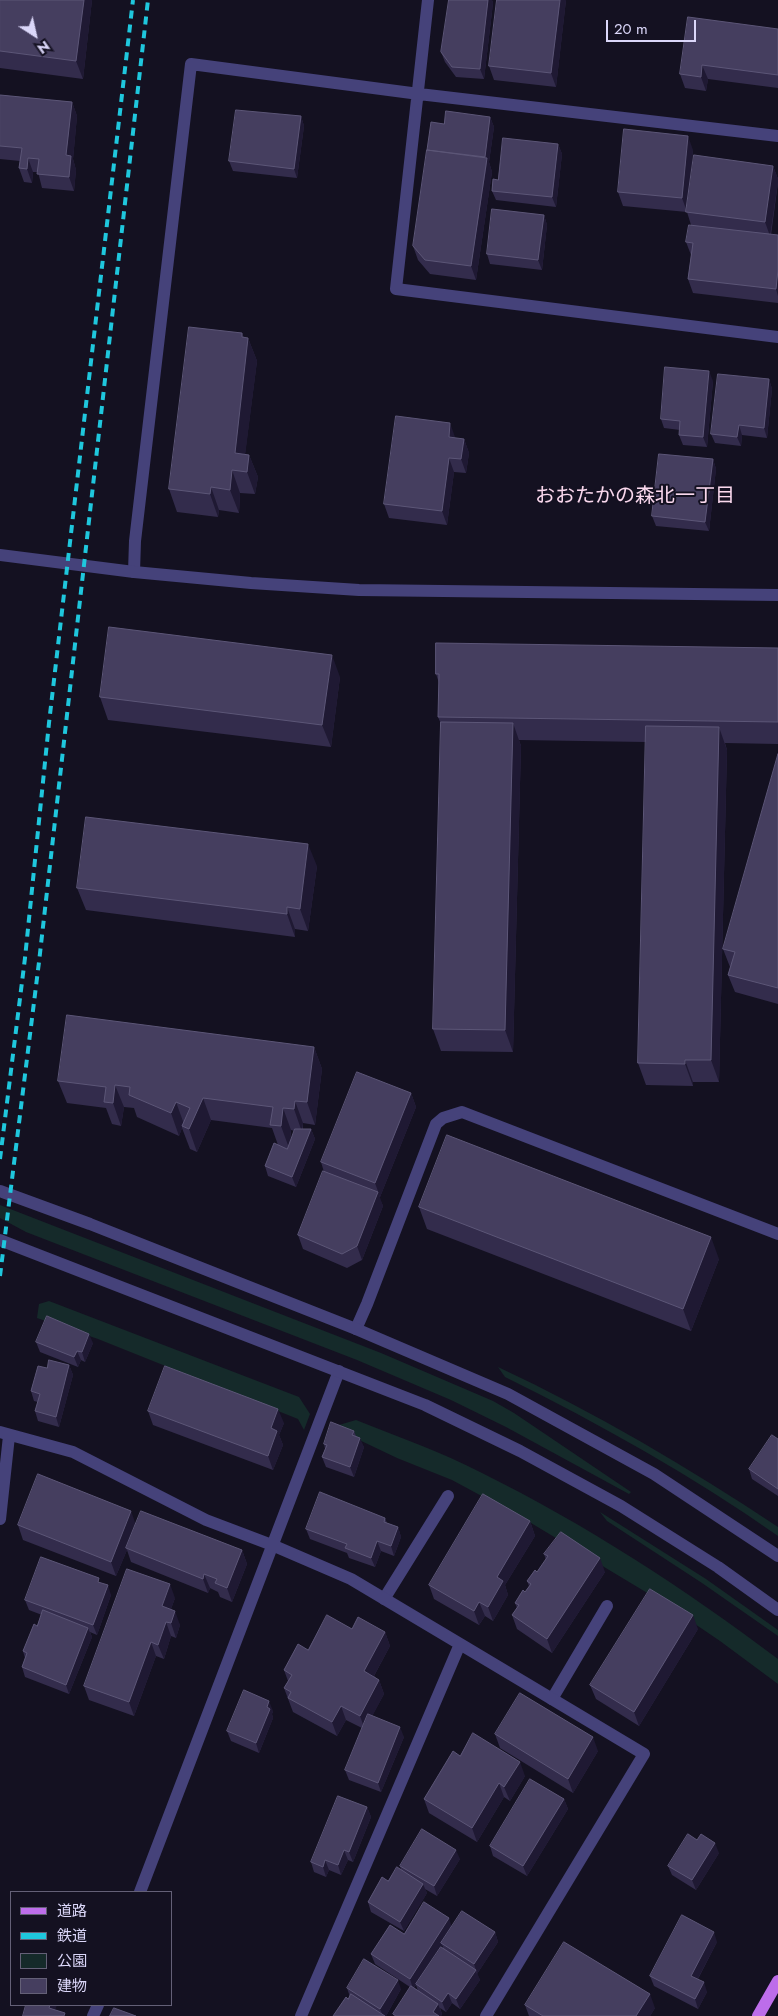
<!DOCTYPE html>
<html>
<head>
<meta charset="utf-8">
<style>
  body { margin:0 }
  #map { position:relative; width:778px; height:2016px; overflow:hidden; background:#141121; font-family:Jost,"Noto Sans JP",sans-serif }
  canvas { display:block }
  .legend { position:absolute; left:10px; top:1891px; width:162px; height:115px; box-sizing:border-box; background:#141121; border:1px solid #646077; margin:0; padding:6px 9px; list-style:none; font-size:15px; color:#dbd7f9 }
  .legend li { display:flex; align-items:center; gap:10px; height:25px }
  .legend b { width:25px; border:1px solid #646077 }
  .north { position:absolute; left:10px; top:10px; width:50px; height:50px; -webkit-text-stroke:4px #141121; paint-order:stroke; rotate:145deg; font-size:14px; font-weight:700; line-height:20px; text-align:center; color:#dbd7f9 }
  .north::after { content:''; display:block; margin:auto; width:18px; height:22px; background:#dbd7f9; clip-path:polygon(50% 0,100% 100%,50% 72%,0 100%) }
  .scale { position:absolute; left:606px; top:20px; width:90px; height:22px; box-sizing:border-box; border:2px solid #dbd7f9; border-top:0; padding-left:6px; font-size:15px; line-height:18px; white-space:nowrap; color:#dbd7f9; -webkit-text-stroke:4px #141121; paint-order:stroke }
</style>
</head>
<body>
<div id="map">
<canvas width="778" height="2016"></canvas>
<ul class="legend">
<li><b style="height:6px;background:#bd6dea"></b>道路</li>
<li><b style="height:6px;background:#1fc7dd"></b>鉄道</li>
<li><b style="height:14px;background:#152a2a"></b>公園</li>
<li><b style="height:14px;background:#453e5f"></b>建物</li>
</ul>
<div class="north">N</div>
<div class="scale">20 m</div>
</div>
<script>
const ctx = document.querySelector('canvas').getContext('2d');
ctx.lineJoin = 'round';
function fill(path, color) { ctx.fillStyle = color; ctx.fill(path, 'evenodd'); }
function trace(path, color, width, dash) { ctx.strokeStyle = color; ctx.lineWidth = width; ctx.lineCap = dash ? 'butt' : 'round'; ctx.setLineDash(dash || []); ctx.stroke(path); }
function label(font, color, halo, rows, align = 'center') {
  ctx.font = font + ' Jost,"Noto Sans JP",sans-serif'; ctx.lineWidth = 4; ctx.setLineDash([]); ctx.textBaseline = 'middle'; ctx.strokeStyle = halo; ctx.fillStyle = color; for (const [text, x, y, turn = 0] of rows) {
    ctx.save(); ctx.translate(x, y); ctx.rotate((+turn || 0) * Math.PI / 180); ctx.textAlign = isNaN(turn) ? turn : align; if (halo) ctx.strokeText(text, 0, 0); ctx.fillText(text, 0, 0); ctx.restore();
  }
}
const green = new Path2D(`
  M0,1205L381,1353L493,1401L514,1413L631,1492L629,1494L506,1427L451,1400L357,1360L26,1232L0,1218Z
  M49,1301L299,1397L310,1414L304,1430L298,1419L98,1339L37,1318L39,1304Z
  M498,1367C596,1413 688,1467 778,1527V1536C691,1475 600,1424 505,1377Z
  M356,1420C398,1437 442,1452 482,1473C587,1525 685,1589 778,1659V1684L720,1641L664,1603L526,1520L452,1480L397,1458L332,1427Z
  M600,1512L706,1579L778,1630V1636L702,1583L607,1521Z`);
const service = new Path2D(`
  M384,1599L448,1496
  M552,1699L607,1606`);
const minor = new Path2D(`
  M428,0L396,289L778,337
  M134,572L135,541L191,64L419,94L778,136
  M356,1329L367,1304L436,1124L443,1118L462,1112L778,1234
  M0,1432L73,1452L206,1520L272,1545L351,1579L460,1644L301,2016
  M0,1519L9,1436
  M460,1644L644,1754L486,2016
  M140,1892L339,1371
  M93,2016L98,2005`);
const tertiary = new Path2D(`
  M0,555L134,572L251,583L359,590L778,595
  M0,1191L90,1224L356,1329L508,1394L654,1474L778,1556
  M0,1240L425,1405L520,1451L621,1506L718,1567L778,1610`);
const primary = new Path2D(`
  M758,2016L778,1981`);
const rail = new Path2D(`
  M0,1159L25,958L49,723L133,0
  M0,1276L39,962L148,0`);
const wall = new Path2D(`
  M0,0H92L83,79L0,68Z
  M449,0H492L493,3L484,79L456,77L445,62L441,52Z
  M566,0L556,87L494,80L489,66Z
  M778,29V88L708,79L706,91L685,88L680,74Z
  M0,95L72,102L77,116L73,159L76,170L74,191L42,188L38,172H33L32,183L24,182L19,168L20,161L0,159Z
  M301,116L304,126L297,178L233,171L229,161Z
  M490,117L494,127L489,162L492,172L476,280L430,274L418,260L413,246L427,150L444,124Z
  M558,144L562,154L556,207L496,200L492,191L498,180Z
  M693,150L688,197L773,166L778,179V182L771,235H778V303L693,293L688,279L691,255L686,242L691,225L687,212L623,206L618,192Z
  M544,215L547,225L542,270L490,264L487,254Z
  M242,333L244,338H248L257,361L245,454L249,455L258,477L255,494L240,493L239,513L219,510L218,517L177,512L169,489Z
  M769,379L772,389L767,438L742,435L741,446L715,443L711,434Z
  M713,381L707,447L683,445L679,435L680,430L664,428L661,419Z
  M455,437V438L464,439L469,453L466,473L454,472L447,525L389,518L384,504Z
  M713,459L716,469L709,531L656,526L652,516Z
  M778,648V744L725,743L727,750L719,1082H693V1086L646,1085L638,1063L646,742L519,740L521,746L513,1052L441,1051L433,1029L441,724L438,717L439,683L436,674Z
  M340,677L331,747L108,720L100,697Z
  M778,754V1004L735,992L728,975L730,967L723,949Z
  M317,866L308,931L295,929V937L86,910L77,888Z
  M314,1047L322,1069L315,1125L303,1123V1129H311L315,1139L296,1187L268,1176L265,1166L278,1145L272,1128L211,1120L197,1152L190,1149L182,1128L179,1136L137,1117L134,1108L124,1107L121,1126L112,1124L106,1108L67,1103L58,1081ZM291,1130L295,1131L290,1142Z
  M411,1093L416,1107L380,1197H379L383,1206L362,1260L347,1268L303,1249L298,1235L324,1172L321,1162Z
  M419,1207L719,1259L691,1331L427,1229Z
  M36,1342L93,1343L85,1362L81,1360L78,1367L40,1352Z
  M69,1365L73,1375L59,1427L38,1421L35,1411L38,1402L34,1401L31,1391L47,1368Z
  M148,1411L284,1423L279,1435L283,1445L273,1470L153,1425Z
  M354,1431L356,1436L364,1447L354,1477L326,1467L322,1457L325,1449L324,1444Z
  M778,1439V1496L752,1479L749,1469Z
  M385,1518L387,1523L398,1527L401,1537L394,1556L381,1551L375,1567L349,1558L347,1553L310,1539L306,1529Z
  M530,1521L535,1536L505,1585L508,1595L493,1621L485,1616L479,1625L434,1599L429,1585Z
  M136,1523L242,1550L247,1564L232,1602L220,1597L218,1592L210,1588L208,1593L131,1562L127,1550L116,1576L23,1540L18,1525Z
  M544,1554L605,1572L552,1653L517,1629L512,1615L517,1608L515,1603L525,1592L529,1586L527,1581L537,1572L546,1560Z
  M101,1583L111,1595L97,1635L90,1632L92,1637L69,1694L25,1677L22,1667L25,1658L23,1651L37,1626L42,1615L29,1610L25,1600Z
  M175,1598L171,1609L180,1625L176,1638L171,1636L164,1659L156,1656L134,1716L89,1700L84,1686Z
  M352,1629L385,1632L390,1646L374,1676L379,1680L384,1694L372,1716L404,1737L381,1792L349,1780L345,1770L362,1728L346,1720L337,1736L293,1712L284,1688L288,1681L284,1670L308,1650Z
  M698,1629L639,1726L596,1699L590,1685Z
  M273,1711L272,1714L273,1718L259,1753L231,1741L227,1731Z
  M495,1734L598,1751L573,1793L500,1748Z
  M460,1756L525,1776L510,1801L504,1797L477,1842L429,1813L424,1799Z
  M564,1799L568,1809L527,1876L493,1856L490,1846Z
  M367,1807L371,1817L353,1862L348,1860L341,1875L329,1870L326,1877L314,1872L311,1862Z
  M719,1853L696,1890L672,1875L668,1866Z
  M460,1859L437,1896L425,1889L427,1893L404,1931L371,1912L368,1902L388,1881L401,1870L400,1866Z
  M452,1926L495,1932L498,1942L477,1974L480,1980L460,2009L452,2003L446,2012L440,2008L442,2014L441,2016H394L393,2014L410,1987L375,1964L371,1954L404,1934ZM442,1945L443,1947L428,1966ZM416,1985L418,1991L414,1988Z
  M717,1942L698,1979L707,1992L698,2009L654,1986L650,1976Z
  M347,1988L401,1989L386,2016L350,1997Z
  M525,2005L655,2008L650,2016H529Z`);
const shadedWall = new Path2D(`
  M84,0H92L83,79L76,61Z
  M488,0H492L493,3L484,79L480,69Z
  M560,0H566L556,87L551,73Z
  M702,65L708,79L706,91L701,77Z
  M72,102L77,116L73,159L76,170L74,191L69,177L66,155Z
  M301,116L304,126L297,178L294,169Z
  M490,117L494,127L489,162L492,172L476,280L471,266L487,163L485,157Z
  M688,136L693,150L687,212L682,198Z
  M558,144L562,154L556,207L552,197Z
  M28,158L33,172L32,183L27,169Z
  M773,166L778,179V182L770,236L765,222Z
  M544,215L547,225L542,270L538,260Z
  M778,270V296L776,289Z
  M242,333L247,347L248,338L257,361L243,472L235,453Z
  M709,371L713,381L707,447L703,437Z
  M769,379L772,389L767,438L764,428Z
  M450,423L455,437L454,452L449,437Z
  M739,425L742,435L741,446L737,437Z
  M464,439L469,453L466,473L461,459Z
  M249,455L258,477L255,494L247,472Z
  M449,458L454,472L447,525L442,511Z
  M713,459L716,469L709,531L705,522Z
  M232,470L240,493L239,513L230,490Z
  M211,487L219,510L218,517L210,494Z
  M332,655L340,677L331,747L322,725Z
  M513,723L521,746L513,1052L505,1030Z
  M719,727L727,750L719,1082L711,1060Z
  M308,844L317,866L308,931L300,909Z
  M287,907L295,929V937L287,914Z
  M314,1047L322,1069L315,1125L307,1102Z
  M685,1060L693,1082V1086L685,1064Z
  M115,1085L124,1107L121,1126L113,1103Z
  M411,1093L416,1107L380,1197L375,1183Z
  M203,1098L211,1120L197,1152L189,1129Z
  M295,1101L303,1123L302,1132L294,1109Z
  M176,1102L184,1124L182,1126V1128L179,1136L171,1113Z
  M283,1108L291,1130L289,1148L281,1126Z
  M311,1129L315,1139L296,1187L292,1177Z
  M378,1192L383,1206L362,1260L357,1246Z
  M711,1237L719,1259L691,1331L683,1309Z
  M89,1334L93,1343L85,1362L82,1352Z
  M77,1351L81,1360L78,1367L74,1357Z
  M69,1365L73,1375L59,1427L56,1417Z
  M278,1409L284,1423L279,1435L283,1445L273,1470L268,1456L271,1428Z
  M360,1438L364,1447L354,1477L350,1467Z
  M131,1511L136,1525L126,1548L127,1550L116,1576L111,1562Z
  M530,1521L535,1536L505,1585L508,1595L493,1621L488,1607L497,1577Z
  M398,1527L401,1537L394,1556L391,1546Z
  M377,1541L381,1551L375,1567L371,1558Z
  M242,1550L247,1564L232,1602L227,1588Z
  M600,1558L605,1572L552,1653L547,1639Z
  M204,1574L210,1588L208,1593L203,1579Z
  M170,1584L175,1598L167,1620L162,1606Z
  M108,1585L111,1595L97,1635L93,1625Z
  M479,1602L485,1616L479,1625L474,1611Z
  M175,1611L180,1625L176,1638L171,1623Z
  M693,1615L698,1629L639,1726L634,1712Z
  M166,1622L171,1636L164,1659L158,1645Z
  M88,1628L92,1637L69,1694L66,1685Z
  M385,1632L390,1646L369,1685L364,1671Z
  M151,1642L156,1656L134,1716L129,1702Z
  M379,1680L384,1694L365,1730L360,1716Z
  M269,1701L273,1711L272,1714L273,1718L259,1753L256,1743Z
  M341,1706L346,1720L337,1736L332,1722Z
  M400,1727L404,1737L381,1792L378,1783Z
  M593,1737L598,1751L573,1793L568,1779Z
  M520,1762L525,1776L510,1801L504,1787Z
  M499,1783L504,1797L477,1842L472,1828Z
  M564,1799L568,1809L527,1876L523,1866Z
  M367,1807L371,1817L353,1862L349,1852Z
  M715,1843L719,1853L696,1890L692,1880Z
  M344,1850L348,1860L341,1875L338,1865Z
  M456,1850L460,1859L437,1896L434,1886Z
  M325,1860L329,1870L326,1877L323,1867Z
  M423,1884L427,1893L404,1931L400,1922Z
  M449,1918L452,1928L441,1943L442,1945L413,1989L410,1979Z
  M495,1932L498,1942L477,1974L474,1964Z
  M714,1932L717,1942L694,1986L691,1976Z
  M476,1970L480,1980L460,2009L456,1999Z
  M398,1980L401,1989L386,2016H383L380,2009Z
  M704,1982L707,1992L698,2009L695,1999Z
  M448,1993L452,2003L446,2012L442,2002Z
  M650,1994L655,2008L650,2016H636Z
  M438,2004L442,2014L441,2016H435L433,2012Z
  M50,2005H57L53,2016L49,2008Z`);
const building = new Path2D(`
  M0,0H84L76,61L0,51Z
  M449,0H488L480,69L452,67L441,52Z
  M497,0H560L551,73L489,66Z
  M688,17L778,29V75L702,65L701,77L680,74Z
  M0,95L72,102L66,155L71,156L69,177L37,174L39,159L28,158L27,169L19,168L22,148L0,146Z
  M236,110L301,116L294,169L229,161Z
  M446,111L490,117L485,157L427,150L431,122L444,124Z
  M624,129L688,136L682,198L618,192Z
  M503,138L558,144L552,197L492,191L493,179L498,180Z
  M427,150L487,158L471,266L425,260L413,246Z
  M694,155L773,166L765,222L686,212Z
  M492,209L544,215L538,260L487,254Z
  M689,225L778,235V270L776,289L688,279L693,243L686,242Z
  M189,327L242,333V337L248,338L235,453L249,455L247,472L232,470L230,490L211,487L210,494L169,489Z
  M665,367L709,371L703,437L679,435L680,421L661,419Z
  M718,374L769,379L764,428L739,425L737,437L711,434Z
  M396,416L450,423L449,437L464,439L461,459L449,458L442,511L384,504Z
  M659,454L713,459L705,522L652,516Z
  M109,627L332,655L322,725L100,697Z
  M436,643L778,648V722L438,717L439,674H436Z
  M441,722L513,723L505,1030L433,1029Z
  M646,726L719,727L711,1060H685V1064L638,1063Z
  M778,754V988L728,975L735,952L723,949Z
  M86,817L308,844L300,909L287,907V914L77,888Z
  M67,1015L314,1047L307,1102L295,1101L294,1109L283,1108L281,1126L270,1125L273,1107L203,1098L189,1129L182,1126L190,1108L176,1102L171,1113L129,1095L130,1087L115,1085L113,1103L104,1102L106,1087L58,1081Z
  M357,1072L411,1093L375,1183L321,1162Z
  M295,1129H311L292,1177L265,1166L274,1143L287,1149Z
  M447,1135L711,1237L683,1309L419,1207Z
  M323,1171L378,1192L357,1246L342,1254L298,1235Z
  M47,1316L89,1334L82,1352L77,1351L74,1357L36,1342Z
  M49,1360L69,1365L56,1417L35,1411L40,1394L31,1391L38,1366L47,1368Z
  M165,1366L278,1409L271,1428L277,1431L268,1456L148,1411Z
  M331,1422L354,1431L352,1435L360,1438L350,1467L322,1457L327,1445L324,1444Z
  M772,1435L778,1439V1489L749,1469Z
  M38,1474L131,1511L111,1562L18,1525Z
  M320,1492L385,1518L384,1522L398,1527L391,1546L377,1541L371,1558L345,1548L347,1544L306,1529Z
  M483,1494L530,1521L497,1577L503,1581L488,1607L479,1602L474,1611L429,1585Z
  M141,1511L242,1550L227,1588L215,1583L217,1579L204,1574L203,1579L126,1548Z
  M561,1532L600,1558L547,1639L512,1615L519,1605L515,1603L523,1590L525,1592L531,1584L527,1581L535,1570L537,1572L548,1556L544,1554Z
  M41,1557L99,1578L98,1582L108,1585L93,1625L25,1600Z
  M127,1569L170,1584L162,1606L175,1611L171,1623L166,1622L158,1645L151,1642L129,1702L84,1686Z
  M650,1589L693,1615L634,1712L590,1685Z
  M43,1610L88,1628L66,1685L22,1667L27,1653L23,1651L34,1624L37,1626Z
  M327,1615L352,1629L358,1617L385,1632L364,1671L379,1680L360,1716L341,1706L332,1722L288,1698L291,1692L284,1688L292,1675L284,1670L298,1644L308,1650Z
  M244,1690L269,1701L267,1707L270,1709L256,1743L227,1731Z
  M520,1693L593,1737L568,1779L495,1734Z
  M368,1714L400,1727L378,1783L345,1770Z
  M473,1733L520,1762L504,1787L499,1783L472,1828L424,1799L453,1751L460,1756Z
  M530,1779L564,1799L523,1866L490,1846Z
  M338,1796L367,1807L349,1852L344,1850L338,1865L325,1860L323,1867L311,1862Z
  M422,1829L456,1850L434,1886L400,1866Z
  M688,1834L697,1840L701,1834L715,1843L692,1880L668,1866Z
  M397,1867L423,1884L400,1922L368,1902L382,1877L388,1881Z
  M424,1902L449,1918L410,1979L371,1954L390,1925L404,1934Z
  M462,1911L495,1932L474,1964L441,1943Z
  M682,1915L714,1932L691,1976L704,1982L695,1999L650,1976Z
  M564,1942L650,1994L636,2016H543L525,2005Z
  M441,1947L476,1970L456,1999L448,1993L442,2002L416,1984Z
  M364,1959L398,1980L380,2009L347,1988Z
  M411,1986L438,2004L433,2012L439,2016H396L393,2014Z
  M351,1994L385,2016H333L346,1997L348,1999Z
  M26,2005H50L49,2008L65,2013L64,2016H23Z
  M114,2008L136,2016H110Z`);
const neighbourhoodNames = [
  ["おおたかの森北一丁目",635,497]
];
fill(green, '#152a2a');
trace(service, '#45427a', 12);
trace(minor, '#45427a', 12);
trace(tertiary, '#45427a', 12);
trace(primary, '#bd6dea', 12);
trace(rail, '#1fc7dd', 4, [8, 6]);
fill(wall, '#332c4c');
fill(shadedWall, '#1f1933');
fill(building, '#453e5f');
trace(building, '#5c5677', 1);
label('20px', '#fad8ed', '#141121', neighbourhoodNames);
</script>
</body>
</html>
